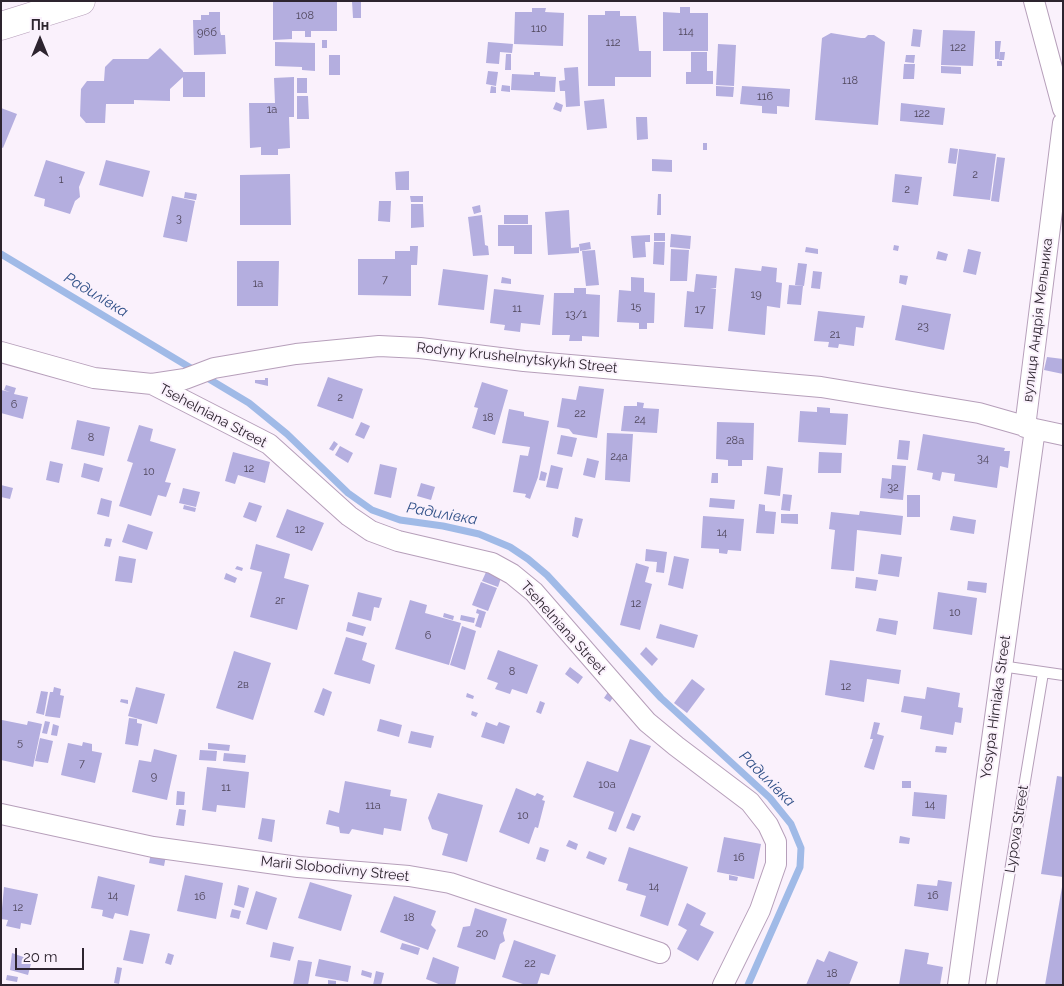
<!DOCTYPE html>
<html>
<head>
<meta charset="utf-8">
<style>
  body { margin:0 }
  #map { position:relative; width:1064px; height:986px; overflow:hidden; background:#faf1fc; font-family:Raleway,sans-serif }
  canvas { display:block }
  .frame { position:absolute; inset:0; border:2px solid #2d242f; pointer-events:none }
  .north { position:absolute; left:15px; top:15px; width:50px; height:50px; -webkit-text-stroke:4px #faf1fc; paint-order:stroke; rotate:0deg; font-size:14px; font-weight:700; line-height:20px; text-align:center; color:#2d242f }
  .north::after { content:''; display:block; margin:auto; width:18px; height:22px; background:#2d242f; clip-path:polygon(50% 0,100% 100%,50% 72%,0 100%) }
  .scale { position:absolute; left:15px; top:948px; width:69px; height:22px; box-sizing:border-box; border:2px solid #2d242f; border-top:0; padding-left:6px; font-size:15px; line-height:18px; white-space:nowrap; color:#2d242f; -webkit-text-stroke:4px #faf1fc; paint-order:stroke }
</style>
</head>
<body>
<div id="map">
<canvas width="1064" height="986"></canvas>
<div class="frame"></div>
<div class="north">Пн</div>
<div class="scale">20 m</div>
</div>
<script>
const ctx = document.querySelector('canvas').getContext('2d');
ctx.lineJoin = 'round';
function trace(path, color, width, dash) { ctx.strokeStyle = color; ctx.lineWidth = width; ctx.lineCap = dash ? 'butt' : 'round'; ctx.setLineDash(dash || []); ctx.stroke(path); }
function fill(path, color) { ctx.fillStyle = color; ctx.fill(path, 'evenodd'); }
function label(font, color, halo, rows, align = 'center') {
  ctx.font = font + ' Raleway,sans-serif'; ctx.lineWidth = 4; ctx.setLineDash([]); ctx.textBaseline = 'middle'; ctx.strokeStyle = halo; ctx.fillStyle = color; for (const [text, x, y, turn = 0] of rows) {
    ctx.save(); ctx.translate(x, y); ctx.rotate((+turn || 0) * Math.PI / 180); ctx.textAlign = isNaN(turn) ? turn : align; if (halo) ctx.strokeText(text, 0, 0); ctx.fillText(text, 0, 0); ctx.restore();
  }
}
const stream = new Path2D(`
  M1,254L249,403L287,434L348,493L372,510L400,520L443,526L479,534L510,547L528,559L547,575L661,698L770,798L791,824L801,848L800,867L748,985`);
const building = new Path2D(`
  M273,1H337V31H311V37H305V31H292V39L273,40Z
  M352,1H361V18H353Z
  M680,7H690V13H708V51H663V12L680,13Z
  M532,8H546L545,12L564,13L563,46L514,44L515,12H532Z
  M605,11H620V16H636L639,51H651V77H615V86H588V15H605Z
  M209,12H220V31L221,35H225L226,54L194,55L193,20H201V15H209Z
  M913,29L922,30L920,47L911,46Z
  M943,30L975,31L973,66L941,65Z
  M831,33L861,38H865L868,35H874L885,42L878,125L815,120L822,38Z
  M322,40H327V48H322Z
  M995,41H1001L999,59H995Z
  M275,42L315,43V71L302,70V67L275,66Z
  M488,42L513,44L512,53L500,52L499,64L486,63Z
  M718,44L736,45L734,86L716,85Z
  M160,48L183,71V77L170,89V101L134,100V104H106L105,123H86L80,116L81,89L87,81H104L105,67L113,59H148Z
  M691,52H707V71H713V84H686V72H691Z
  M1000,52H1005L1004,60H999Z
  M506,54H511V70H505Z
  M329,55H340V75H329Z
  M906,55H915L914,63L905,62Z
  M997,61H1002V66H997Z
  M904,64H915L914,79H903Z
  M941,66L961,67V74L941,73Z
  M578,67L580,106L566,107L565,91H560L559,81L565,80L564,68Z
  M488,71L498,72L496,86L486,84Z
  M183,72H205V97H183Z
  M534,72H540V76L556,77L555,92L511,90L512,74L534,75Z
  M294,77V117H289L290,148L278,149V155H261V147L250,148L249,103H275L274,78Z
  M297,78H307V93H297Z
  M502,85L510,86V92L501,91Z
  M491,86L496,87V93H490Z
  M716,86L734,87L733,97L716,96Z
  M742,86L790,89L789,107L777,106V114L762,113V106L740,104Z
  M297,96H308L309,119H297Z
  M604,99L607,128L587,130L584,101Z
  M556,102L563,105L561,112L553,109Z
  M901,103L945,108L943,125L900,121Z
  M1,108L17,114L3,148L1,147Z
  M636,117H647L648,139L637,140Z
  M703,143H707V150H703Z
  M950,148L958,149L956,164L948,163Z
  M959,149L996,154L990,200L953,196Z
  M997,157L1005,158L999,202L991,201Z
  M652,159L672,160V172L652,171Z
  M46,160L85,172L79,187L80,197L75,201L70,214L44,206L45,199L34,196Z
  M106,160L150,171L143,197L99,185Z
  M409,171V190H396L395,172Z
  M290,174L291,225H240V175Z
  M895,174L922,177L918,205L892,202Z
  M185,192L197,194L196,200L184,198Z
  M658,194H661V215H657Z
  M172,196L195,201L187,242L163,237Z
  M410,196H423V202H411Z
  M379,201H391L390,222L378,221Z
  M411,204H423L424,227L411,228Z
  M480,205L481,212L474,214L472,207Z
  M569,210L571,248L579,247V253L548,255L545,212Z
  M482,215L485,245L488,246L489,255L473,256L468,217Z
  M504,215H528V224H504Z
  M498,225H532V254H514V246H498Z
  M654,233H665V241H654Z
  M671,234L691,236L690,249L670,247Z
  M650,235V242H645L646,257L633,258L631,236Z
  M590,242L591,249L580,251L579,244Z
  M654,242H665L664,265L653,264Z
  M894,245L899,246L898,251L893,250Z
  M410,246H418L417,265H411V296L358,295V259H395V251H410Z
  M806,247L818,249V254L805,252Z
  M671,249L689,250L687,281H670Z
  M968,249L981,252L976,275L963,272Z
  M595,250L599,285L586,286L582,251Z
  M938,251L948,254L946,261L936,259Z
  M237,261H279L278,306H237Z
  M798,263L807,264L804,286L795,285Z
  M762,266L777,268L776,282L782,283L780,308L767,306L765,335L728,331L735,268L761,271Z
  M443,269L488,275L484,310L438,305Z
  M813,271L822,272L820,289L811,288Z
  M696,274L717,276L716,288L710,289H716L713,329L684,327L687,291L694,292Z
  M900,275L908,276L906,285L899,283Z
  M502,277L511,279V284L501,283Z
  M631,277L644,278V292L655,293L654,323H647V329H639V323L617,322L619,290L631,291Z
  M789,285L803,286L801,305L787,304Z
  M574,288H586V294L600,295L599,337L582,336V341H569L570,335H552L554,293H574Z
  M494,289L544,295L540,325L521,323L520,332L504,330L505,325L490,323Z
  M902,305L951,314L944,350L895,340Z
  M818,311L865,316L863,328L856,327L854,346L839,344L838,348L828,347L829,342L814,341Z
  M1047,357L1063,359V374L1044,370Z
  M328,377L363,389L353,419L317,406Z
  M265,378H268V386L255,383V380H265Z
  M482,382L508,390L495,435L472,428L478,408L474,407Z
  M6,385L16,388L14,394L28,397L23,419L1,413V390L10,392L4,390Z
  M579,386L604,389L597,438L573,434L569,429L557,427L562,398L576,400Z
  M637,402L644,403L643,408L659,409L657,433L621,431L624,406H637Z
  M817,407L830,408V413L848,414L846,445L798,442L800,411L817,412Z
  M509,409L524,412V416L549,421L538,477L530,499L525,497L526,494L513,492L520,455L528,456L530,447L502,443Z
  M77,420L110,427L104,456L71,449Z
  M361,422L370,426L364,439L355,435Z
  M717,422L754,423L753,460H742V466H728V460L716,459Z
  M139,425L153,429L150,441L176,449L165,482L171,483L166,497L158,495L151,516L119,506L133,463L127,461Z
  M607,433L633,434L630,482L605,480Z
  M923,434L1005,448L1004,451H1010L1008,468L1000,466L997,488L954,481L955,474L942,472L940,481L932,479L933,473L917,470Z
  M561,435L577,438L572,457L557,454Z
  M899,440L910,441L908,460L897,459Z
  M334,441L338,444L333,451L329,449Z
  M340,446L353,453L348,463L335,455Z
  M233,452L270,462L265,483L238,475L235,484L225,481Z
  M819,452L842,453L841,473H818Z
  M587,458L599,461L595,478L583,475Z
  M50,461L63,464L59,483L46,480Z
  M84,463L103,468L99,482L81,477Z
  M380,464L397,468L391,498L374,494Z
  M551,465L563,468L558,489L546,487Z
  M892,465L906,466L903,500L880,498L882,478L891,479Z
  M767,466L783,468L780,496L764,494Z
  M541,471L547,473L545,481L539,480Z
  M712,473H718V483H711Z
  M421,483L435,487L431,500L417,496Z
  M1,485L13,488L10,499L1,497Z
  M183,488L200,492L196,507L179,503Z
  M783,494L792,495L790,511L781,510Z
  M907,495H920V517H907Z
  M101,498L112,501L109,517L97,514Z
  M710,498L735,500L734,509L709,507Z
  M249,502L262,506L256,522L243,517Z
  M759,504L765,505V511L776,512L774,534L756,533Z
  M184,505L196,508L195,512L183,509Z
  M287,509L324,523L312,551L276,537Z
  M860,511L903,516L901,535L857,530L854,571L831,569L835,530L829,529L831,512L859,515Z
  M781,514H798V524L781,523Z
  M703,516L744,519L741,551L728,550L727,554L719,553V549L701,548Z
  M953,516L976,520L974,534L950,530Z
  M575,517L583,519L578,538L572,536Z
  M128,524L153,532L147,550L122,542Z
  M106,538L112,539L110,547L104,546Z
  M256,544L290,554L284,578L309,585L297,630L250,617L262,572L250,569Z
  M646,549L667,552L664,573L656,572L657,562L645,561Z
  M881,554L902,557L899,577L878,574Z
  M119,556L136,559L132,583L115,581Z
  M674,556L689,559L683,589L668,585Z
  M636,563L649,567L645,582L652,584L640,630L620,625Z
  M237,566L243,568L242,571L235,569Z
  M486,572L501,578L498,587L482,581Z
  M226,573L237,578L235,583L224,579Z
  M856,577L878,580L876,591L855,588Z
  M968,581L987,583L986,593L967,590Z
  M481,582L497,588L488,611L472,605Z
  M358,592L382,598L379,608L374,607L371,621L352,616Z
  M938,592L977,598L972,635L933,629Z
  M410,600L427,605L425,613L461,623L449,665L395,649Z
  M477,609L486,612L481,628L475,626L479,614L476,613Z
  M444,613L454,616L453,620L443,617Z
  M461,615L475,618L474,623L460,620Z
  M879,618L898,621L896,635L876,631Z
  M348,622L366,627L363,636L346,631Z
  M660,624L698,635L694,648L656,638Z
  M462,626L476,631L465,670L450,665Z
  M346,637L367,643L362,660L375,665L370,684L334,674Z
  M646,647L658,659L652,666L640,654Z
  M498,650L538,665L527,694L512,689L510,694L495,689L498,683L487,679Z
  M234,651L271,663L253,720L216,708Z
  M830,660L901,670L899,684L867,679L864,702L825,695Z
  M570,667L583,677L578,684L565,674Z
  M692,679L705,689L687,713L674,703Z
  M54,687L61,689L60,695L64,696L60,718L45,716L50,692H53Z
  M136,687L165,694L157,724L128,716Z
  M927,687L960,693L958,707L963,708L961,723L955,722L953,735L920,729L922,716L901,712L904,696L925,699Z
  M323,688L332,692L324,716L314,712Z
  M41,691L48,692L44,715L36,713Z
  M608,692L614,696L610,702L604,698Z
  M467,693L474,696L473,699L466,697Z
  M121,699L128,700V704L120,702Z
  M540,701L545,703L541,714L536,712Z
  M472,711L478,713L476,717L471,715Z
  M129,718L137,719V723L142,724L138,746L125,744Z
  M380,719L402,725L399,737L377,731Z
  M2,720L27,725L28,721L42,724L33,767L1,760Z
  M45,721L50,722L47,734L42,733Z
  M486,722L497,726L499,722L510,726L504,744L481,737Z
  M874,722L880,723L877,734L884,736L874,770L864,767L873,739H870Z
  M53,724L59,726L57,736L51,735Z
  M411,731L434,736L431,748L408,743Z
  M40,738L53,741L48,763L35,761Z
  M630,739L651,746L616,832L608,829L614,812L573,797L587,761L618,772Z
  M83,742L92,744V751L102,753L95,783L61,775L68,743L82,746Z
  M208,743L230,745L229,751L208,749Z
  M936,746L947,747L946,753L935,752Z
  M154,749L177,755L167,800L132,792L139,760L151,762Z
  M200,750L217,751L216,761L199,760Z
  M224,753L246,755L245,763L223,761Z
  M207,767L249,772L245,808L217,805L216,812L202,810Z
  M1057,776L1063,777V877L1041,874Z
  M345,781L391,790L390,796L407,799L401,831L384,828L383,835L352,829L349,834L340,833L339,827L326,824L329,810L339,813Z
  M902,781H911V788H902Z
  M516,788L535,796L537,793L544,796L542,800L545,801L538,828L535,827L529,844L499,832Z
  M177,791L185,792L184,805H176Z
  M914,792L947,795L945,819L912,816Z
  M438,793L483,805L467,862L442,855L448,834L432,829L428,818Z
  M179,809L186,810L184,826L176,825Z
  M632,813L641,816L634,831L626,828Z
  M262,818L275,820L272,842L258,839Z
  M900,836L910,838L909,844L899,843Z
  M724,837L761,844L754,879L717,872Z
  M569,840L578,844L576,850L566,846Z
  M540,847L549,850L545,862L536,859Z
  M629,847L688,867L668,926L640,916L646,896L626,890L628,884L618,881Z
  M589,851L607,858L604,865L586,858Z
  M151,853L166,856L164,866L149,863Z
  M185,875L223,883L216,919L177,911Z
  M729,875L738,877L737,881L729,880Z
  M98,876L135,885L128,916L115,913L113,919L102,916L103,910L91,908Z
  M938,880L952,882L948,911L914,906L917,884L937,886Z
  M310,882L352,895L341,931L298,918Z
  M238,885L249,888L244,908L234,905Z
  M4,887L38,894L31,925L21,923L20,929L6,926L8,920L1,919Z
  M1062,887L1063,985H1045Z
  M256,891L277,898L267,930L246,924Z
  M394,896L436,911L431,925L436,930L428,950L380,932Z
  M687,903L706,913L700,925L714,932L698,961L677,949L687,930L678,925Z
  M475,908L507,919L503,933L505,941L500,944L495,960L457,947L463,927L470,926Z
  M232,909L241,911L239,919L230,917Z
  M130,930L150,934L143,964L123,960Z
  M514,940L556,955L549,975L541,973L537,985H526L502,977Z
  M273,942L294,947L290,961L270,957Z
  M402,943L420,948L418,955L400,949Z
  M905,949L929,953L927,964L943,967L940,985H899Z
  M829,951L858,962L849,985H806L817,959L824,962Z
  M12,953L32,960L28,975L10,970Z
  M168,953L174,955L171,965L165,963Z
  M433,957L459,967L455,985H441L426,979Z
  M319,959L351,966L348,982L315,976Z
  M298,960L312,962L308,985H293Z
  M117,967L122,968L119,984L114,983Z
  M362,970L372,973L371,978L361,975Z
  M376,971L384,973L381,985H373Z
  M7,975L18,977L17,982L6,980Z
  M328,980L336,981V985L328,984Z`);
const service = new Path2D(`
  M1001,666L1063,675
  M991,985L1043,673`);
const minor = new Path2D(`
  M1034,1L1063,109
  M1,352L94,378L152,384L185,379L214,368L296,354L379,346L420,348L524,361L821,387L979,413L1035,429L1063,435
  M152,384L269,444L349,516L371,531L398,541L492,563L512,574L534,592L647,722L676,746L750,802L768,825L776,842V864L760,910L723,985
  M1025,427L1063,123
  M1,814L153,847L298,867L409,876L450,883L660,953
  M958,985L1035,429`);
const secondary = new Path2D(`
  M1,26L81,1`);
const numberNames = [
  ["108",305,16],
  ["110",539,29],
  ["114",686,32],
  ["96б",207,33],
  ["112",613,43],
  ["122",958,48],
  ["118",850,81],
  ["116",765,97],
  ["1а",272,110],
  ["122",922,114],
  ["2",975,175],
  ["1",61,180],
  ["2",907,190],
  ["3",179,219],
  ["7",385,280],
  ["1а",258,284],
  ["19",756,295],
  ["15",636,307],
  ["11",517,309],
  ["17",700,310],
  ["13/1",576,315],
  ["23",923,327],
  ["21",835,335],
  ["2",340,398],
  ["6",14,405],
  ["22",580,414],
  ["18",488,418],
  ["24",640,420],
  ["8",91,438],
  ["28а",735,441],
  ["24а",619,457],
  ["34",983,459],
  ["12",249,469],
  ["10",149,472],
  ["32",893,488],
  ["12",300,530],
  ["14",722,533],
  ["2г",280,601],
  ["12",636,604],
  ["10",955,613],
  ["6",428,636],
  ["8",512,672],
  ["2в",243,685],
  ["12",846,687],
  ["5",20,743],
  ["7",82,764],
  ["9",154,777],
  ["10а",607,785],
  ["11",226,788],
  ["14",930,805],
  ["11а",373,806],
  ["10",523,816],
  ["16",739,858],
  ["14",654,887],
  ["14",113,896],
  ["16",933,896],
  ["16",200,897],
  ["12",18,908],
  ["18",409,918],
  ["20",482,934],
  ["22",530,964],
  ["18",832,974]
];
const streetNames = [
  ["вулиця Андрія Мельника",1038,320,-83],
  ["Rodyny Krushelnytskykh Street",517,358,6],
  ["Tsehelniana Street",213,416,28],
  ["Tsehelniana Street",563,628,48],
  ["Yosypa Hirniaka Street",996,707,-82],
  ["Lypova Street",1017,829,-81],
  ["Marii Slobodivny Street",335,869,6]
];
const waterNames = [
  ["Радилівка",96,295,31],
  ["Радилівка",442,514,10],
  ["Радилівка",767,779,45]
];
trace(stream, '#a0bae7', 7);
fill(building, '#b4aedf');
trace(service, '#b69fba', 12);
trace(minor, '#b69fba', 22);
trace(secondary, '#b69fba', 29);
trace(service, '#fff', 10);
trace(minor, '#fff', 20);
trace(secondary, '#fff', 28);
label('11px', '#4f465b', null, numberNames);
label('14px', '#2d242f', '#faf1fc', streetNames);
label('italic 15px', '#305088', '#faf1fc', waterNames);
</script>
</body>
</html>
